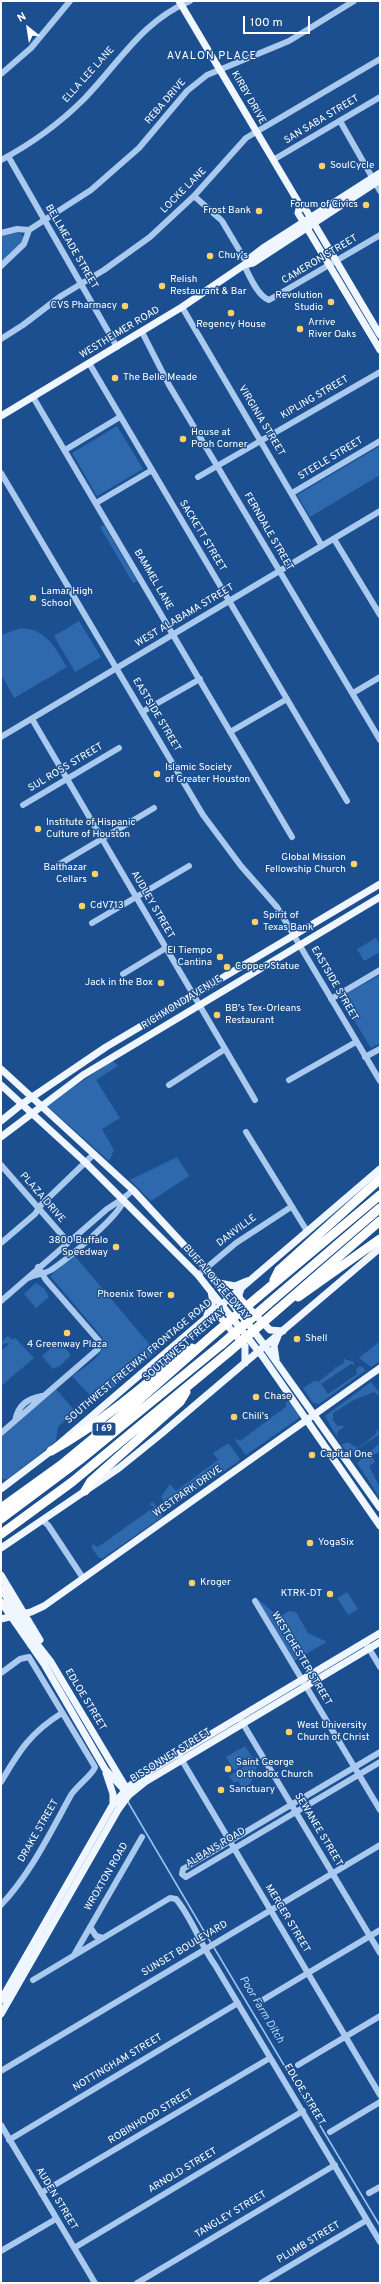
<!DOCTYPE html>
<html>
<head>
<meta charset="utf-8">
<style>
  body { margin:0 }
  #map { position:relative; width:381px; height:2284px; overflow:hidden; background:#1b4f8f; font-family:Overpass,sans-serif }
  canvas { display:block }
  .frame { position:absolute; inset:0; border:2px solid #fff; pointer-events:none }
  .north { position:absolute; left:8px; top:8px; width:40px; height:40px; -webkit-text-stroke:3px #1b4f8f; paint-order:stroke; rotate:330deg; font-size:11px; font-weight:700; line-height:16px; text-align:center; color:#fff }
  .north::after { content:''; display:block; margin:auto; width:14px; height:18px; background:#fff; clip-path:polygon(50% 0,100% 100%,50% 72%,0 100%) }
  .scale { position:absolute; left:243px; top:16px; width:67px; height:18px; box-sizing:border-box; border:2px solid #fff; border-top:0; padding-left:5px; font-size:12px; line-height:14px; white-space:nowrap; color:#fff; -webkit-text-stroke:3px #1b4f8f; paint-order:stroke }
</style>
</head>
<body>
<div id="map">
<canvas width="381" height="2284"></canvas>
<div class="frame"></div>
<div class="north">N</div>
<div class="scale">100 m</div>
</div>
<script>
const ctx = document.querySelector('canvas').getContext('2d');
ctx.lineJoin = 'round';
function fill(path, color) { ctx.fillStyle = color; ctx.fill(path, 'evenodd'); }
function trace(path, color, width, dash) { ctx.strokeStyle = color; ctx.lineWidth = width; ctx.lineCap = dash ? 'butt' : 'round'; ctx.setLineDash(dash || []); ctx.stroke(path); }
function label(font, color, halo, rows, align = 'center') {
  ctx.font = font + ' Overpass,sans-serif'; ctx.lineWidth = 3; ctx.setLineDash([]); ctx.textBaseline = 'middle'; ctx.strokeStyle = halo; ctx.fillStyle = color; for (const [text, x, y, turn = 0] of rows) {
    ctx.save(); ctx.translate(x, y); ctx.rotate((+turn || 0) * Math.PI / 180); ctx.textAlign = isNaN(turn) ? turn : align; if (halo) ctx.strokeText(text, 0, 0); ctx.fillText(text, 0, 0); ctx.restore();
  }
}
const green = new Path2D(`
  M16,232L23,235L22,243L1,263V235Z
  M117,426L143,469L97,496L72,453Z
  M380,446V475L310,517L297,495Z
  M104,525L137,581L133,583L100,527Z
  M79,621L101,657L75,672L54,636Z
  M21,628C47,629 55,648 67,667L14,698L1,674V635Z
  M376,938L380,946V952L364,961L357,949Z
  M380,975V1043L371,1048L340,997Z
  M113,1061L118,1066L96,1080L120,1118L102,1129L114,1150L109,1161L46,1105Z
  M177,1157L189,1176L151,1201L130,1180Z
  M74,1255L156,1352L96,1402L72,1376C84,1367 109,1354 102,1337L50,1276Z
  M36,1283L44,1288L49,1297L36,1308L24,1294Z
  M8,1336L12,1340L15,1338L34,1358L1,1386V1351L9,1344L6,1343L1,1346V1342Z
  M59,1341L71,1355L60,1366L53,1369L42,1356Z
  M380,1341V1361L371,1367L359,1358Z
  M344,1359L354,1362V1365L351,1364L321,1384L328,1394L357,1374L356,1370L359,1366L363,1367L365,1371L319,1404L313,1403L303,1388L316,1380L318,1382L335,1369L333,1366L336,1368L344,1363Z
  M371,1382L380,1393V1396L374,1392L354,1400L333,1413V1420L337,1426H345L337,1432V1437L325,1416Z
  M56,1389L75,1411L58,1427L56,1441L8,1479H1V1436Z
  M288,1401L299,1414V1418L246,1455L236,1442V1438L240,1441L287,1406L285,1403Z
  M377,1429L380,1434L350,1454L341,1445L347,1442L358,1448L376,1434Z
  M380,1443V1451L372,1456L375,1462L369,1466L380,1488V1498L357,1463Z
  M227,1444H229L240,1459L239,1461L169,1509L161,1497L170,1484L176,1491L218,1460L213,1453Z
  M153,1502L163,1514L162,1517L103,1558H99L91,1547L93,1544L98,1547L154,1507L149,1504Z
  M347,1592L358,1609L348,1615L337,1598Z
  M259,1600L279,1617L289,1611L296,1612L308,1633L327,1642L294,1661L257,1602Z
  M245,1746L253,1759L235,1770L233,1769L226,1757Z
  M254,1760L257,1766L251,1783L242,1788L238,1781L234,1783L229,1776Z`);
const stream = new Path2D(`
  M128,1802L211,1943
  M213,1946L380,2226`);
const minor = new Path2D(`
  M1,74L31,48L70,1
  M340,121L380,191
  M8,156L117,347
  M1,160C31,144 60,123 84,99C119,63 142,21 190,1
  M273,160L380,97
  M194,196L220,219
  M222,221L247,263
  M1,233L17,229L29,230L91,190L139,148L187,91L207,75L289,41L354,1
  M244,265C249,275 258,297 269,300L380,235
  M1,266L24,244L29,230
  M182,307L322,546
  M142,332L169,385L380,740
  M1,339L23,325L61,296L104,270L150,237L194,196L246,138L380,59
  M89,363L347,801
  M33,397L292,837
  M65,450L120,417
  M1,473L203,815L241,866L277,907L380,1081
  M198,477L380,372
  M292,493L380,441
  M96,503L152,470
  M334,539L380,615
  M353,693L380,677
  M142,712L200,679
  M32,719L255,1100
  M230,732L287,699
  M1,737L380,511
  M23,805L119,748
  M58,865L154,808
  M92,923L189,866
  M123,974L166,948
  M331,999L380,970
  M365,1057L380,1049
  M289,1080L356,1042
  M169,1085L225,1049
  M246,1132L307,1231
  M1,1165L68,1242
  M1,1243L35,1214L41,1205L94,1154
  M198,1275L236,1243L291,1207
  M28,1278C36,1274 44,1274 51,1270C66,1260 122,1214 124,1199
  M1,1301L107,1209C116,1203 125,1198 133,1190
  M15,1421C18,1405 27,1399 42,1396
  M1,1433L98,1349L99,1341L46,1280L38,1267
  M42,1520L48,1525L83,1578
  M255,1601L380,1810
  M367,1645L380,1667
  M1,1673L20,1659L29,1657L95,1767C94,1773 76,1787 71,1795C50,1833 31,1873 1,1905
  M239,1717L380,1953
  M380,1752L183,1869L182,1874L186,1877L380,1762
  M180,1757L380,2095
  M1,1782C19,1751 31,1732 62,1713
  M90,1927L96,1936L103,1938
  M74,1955L142,1837
  M33,1980L170,1898L176,1899C192,1918 200,1944 215,1965L380,2242
  M261,2001L380,1930
  M298,2065L380,2016
  M1,2071L380,1845
  M1,2125L95,2283
  M330,2132L380,2102
  M9,2140L238,2003
  M41,2193L270,2058
  M369,2193L380,2187
  M74,2248L303,2111
  M1,2251L56,2219
  M137,2283L335,2165
  M261,2283L367,2220`);
const major = new Path2D(`
  M179,1L300,205L306,210L380,335
  M300,205L298,213L380,350
  M247,263L250,258L263,248L380,173
  M1,416L182,307L244,265L253,263L380,180
  M1,1069L133,1190L206,1269L265,1346L380,1508
  M1,1085L86,1163L198,1275L263,1357L380,1526
  M1,1121L22,1104L106,1047L380,884
  M1,1137L83,1075L380,897
  M219,1283L235,1286L247,1281
  M241,1289L239,1295L240,1299L270,1330L283,1331
  M207,1315L213,1302L211,1291
  M207,1317H220L245,1346V1363
  M276,1359L274,1346L278,1336
  M1,1489L51,1451L380,1169
  M1,1548L119,1468L161,1434L380,1248
  M1,1575L40,1640
  M1,1588L26,1630L51,1662L128,1791
  M1,1602L44,1664L105,1769L127,1793
  M1,1619L31,1612L44,1606L380,1368
  M106,1773L113,1794V1804
  M1,2000L112,1806L128,1787L151,1770L380,1633
  M1,2014L118,1810L129,1795L145,1782L380,1642`);
const highway = new Path2D(`
  M274,1280L279,1270L380,1179
  M259,1296L380,1195
  M298,1297L380,1239
  M268,1304L380,1208
  M275,1312L380,1221
  M51,1451C98,1425 142,1388 183,1353L192,1348
  M85,1491L91,1481L180,1402L186,1392
  M1,1508L61,1465L124,1413L214,1334
  M1,1519L80,1460L222,1344
  M1,1534L72,1482L229,1352`);
const highwayBridge = new Path2D(`
  M214,1334L259,1296
  M222,1344L268,1304
  M229,1352L275,1312`);
const markers = [
  [322,166,4,"#ffd166"],
  [366,205,4,"#ffd166"],
  [259,211,4,"#ffd166"],
  [210,256,4,"#ffd166"],
  [162,286,4,"#ffd166"],
  [331,302,4,"#ffd166"],
  [125,306,4,"#ffd166"],
  [231,313,4,"#ffd166"],
  [300,329,4,"#ffd166"],
  [115,378,4,"#ffd166"],
  [183,439,4,"#ffd166"],
  [33,598,4,"#ffd166"],
  [157,774,4,"#ffd166"],
  [38,829,4,"#ffd166"],
  [354,864,4,"#ffd166"],
  [95,874,4,"#ffd166"],
  [82,906,4,"#ffd166"],
  [255,922,4,"#ffd166"],
  [220,957,4,"#ffd166"],
  [227,967,4,"#ffd166"],
  [161,983,4,"#ffd166"],
  [217,1015,4,"#ffd166"],
  [116,1247,4,"#ffd166"],
  [171,1295,4,"#ffd166"],
  [67,1333,4,"#ffd166"],
  [297,1339,4,"#ffd166"],
  [256,1397,4,"#ffd166"],
  [234,1417,4,"#ffd166"],
  [312,1455,4,"#ffd166"],
  [310,1543,4,"#ffd166"],
  [192,1583,4,"#ffd166"],
  [330,1594,4,"#ffd166"],
  [289,1732,4,"#ffd166"],
  [228,1769,4,"#ffd166"],
  [221,1790,4,"#ffd166"]
];
const shields = [
  [104,1429,24]
];
const shieldNames = [
  ["I 69",104,1429]
];
const streetNames = [
  ["ELLA LEE LANE",89,75,-48],
  ["KIRBY DRIVE",248,98,60],
  ["REBA DRIVE",166,102,-49],
  ["SAN SABA STREET",322,120,-31],
  ["LOCKE LANE",184,191,-45],
  ["BELLMEADE STREET",71,247,60],
  ["CAMERON STREET",320,260,-31],
  ["WESTHEIMER ROAD",120,333,-31],
  ["KIPLING STREET",315,398,-30],
  ["VIRGINIA STREET",261,421,59],
  ["STEELE STREET",331,459,-31],
  ["FERNDALE STREET",268,532,60],
  ["SACKETT STREET",202,536,59],
  ["BAMMEL LANE",153,580,60],
  ["WEST ALABAMA STREET",185,616,-31],
  ["EASTSIDE STREET",156,715,59],
  ["SUL ROSS STREET",66,768,-31],
  ["AUDLEY STREET",152,905,60],
  ["EASTSIDE STREET",334,984,60],
  ["RICHMOND AVENUE",182,1003,-32],
  ["PLAZA DRIVE",42,1198,49],
  ["DANVILLE",237,1231,-37],
  ["BUFFALO SPEEDWAY",216,1283,49],
  ["SOUTHWEST FREEWAY",185,1345,-41],
  ["SOUTHWEST FREEWAY FRONTAGE ROAD",139,1362,-40],
  ["WESTPARK DRIVE",188,1492,-35],
  ["WESTCHESTER STREET",301,1659,59],
  ["EDLOE STREET",85,1700,59],
  ["BISSONNET STREET",171,1756,-32],
  ["SEWANEE STREET",318,1830,59],
  ["DRAKE STREET",39,1831,-60],
  ["ALBANS ROAD",216,1848,-31],
  ["WROXTON ROAD",107,1877,-60],
  ["MERCER STREET",287,1919,59],
  ["SUNSET BOULEVARD",185,1949,-31],
  ["NOTTINGHAM STREET",118,2063,-31],
  ["EDLOE STREET",304,2095,59],
  ["ROBINHOOD STREET",151,2117,-31],
  ["ARNOLD STREET",183,2171,-31],
  ["AUDEN STREET",56,2199,59],
  ["TANGLEY STREET",231,2215,-31],
  ["PLUMB STREET",309,2243,-31]
];
const poiNames = [
  ["SoulCycle",330,166],
  ["Forum of Civics",358,205,"right"],
  ["Frost Bank",251,211,"right"],
  ["Chuy's",218,256],
  ["Relish",170,280],
  ["Restaurant & Bar",170,292],
  ["Revolution",323,296,"right"],
  ["Studio",323,308,"right"],
  ["CVS Pharmacy",117,306,"right"],
  ["Arrive",308,323],
  ["River Oaks",308,335],
  ["Regency House",231,325,"center"],
  ["The Belle Meade",123,378],
  ["House at",191,433],
  ["Pooh Corner",191,445],
  ["Lamar High",41,592],
  ["School",41,604],
  ["Islamic Society",165,768],
  ["of Greater Houston",165,780],
  ["Institute of Hispanic",46,823],
  ["Culture of Houston",46,835],
  ["Global Mission",346,858,"right"],
  ["Fellowship Church",346,870,"right"],
  ["Balthazar",87,868,"right"],
  ["Cellars",87,880,"right"],
  ["CdV713",90,906],
  ["Spirit of",263,916],
  ["Texas Bank",263,928],
  ["El Tiempo",212,951,"right"],
  ["Cantina",212,963,"right"],
  ["Copper Statue",235,967],
  ["Jack in the Box",153,983,"right"],
  ["BB's Tex-Orleans",225,1009],
  ["Restaurant",225,1021],
  ["3800 Buffalo",108,1241,"right"],
  ["Speedway",108,1253,"right"],
  ["Phoenix Tower",163,1295,"right"],
  ["Shell",305,1339],
  ["4 Greenway Plaza",67,1345,"center"],
  ["Chase",264,1397],
  ["Chili's",242,1417],
  ["Capital One",320,1455],
  ["YogaSix",318,1543],
  ["Kroger",200,1583],
  ["KTRK-DT",322,1594,"right"],
  ["West University",297,1726],
  ["Church of Christ",297,1738],
  ["Saint George",236,1763],
  ["Orthodox Church",236,1775],
  ["Sanctuary",229,1790]
];
const neighbourhoodNames = [
  ["AVALON PLACE",212,57]
];
const waterNames = [
  ["Poor Farm Ditch",261,2010,59]
];
fill(green, '#2e69ad');
trace(stream, '#9cc4f0', 1.5);
trace(minor, '#a9c9ee', 6);
trace(major, '#f0f6ff', 7);
trace(highway, '#fff', 9);
trace(highwayBridge, '#fff', 9);
for (const [x, y, r, color] of markers) { const dot = new Path2D(); dot.arc(x, y, r, 0, 2 * Math.PI); ctx.fillStyle = color; ctx.fill(dot); trace(dot, '#1b4f8f', 1.5); }
for (const [x, y, w] of shields) { const box = new Path2D(); box.roundRect(x - w / 2, y - 7, w, 14, 3); ctx.fillStyle = '#1b4f8f'; ctx.fill(box); trace(box, '#fff', 1); }
label('bold 9px', '#fff', null, shieldNames);
label('10px', '#fff', '#1b4f8f', streetNames);
label('10px', '#fff', '#1b4f8f', poiNames, 'left');
ctx.letterSpacing = '1px';
label('11px', '#fff', '#1b4f8f', neighbourhoodNames);
ctx.letterSpacing = '0px';
label('italic 11px', '#b5d3f5', '#1b4f8f', waterNames);
</script>
</body>
</html>
